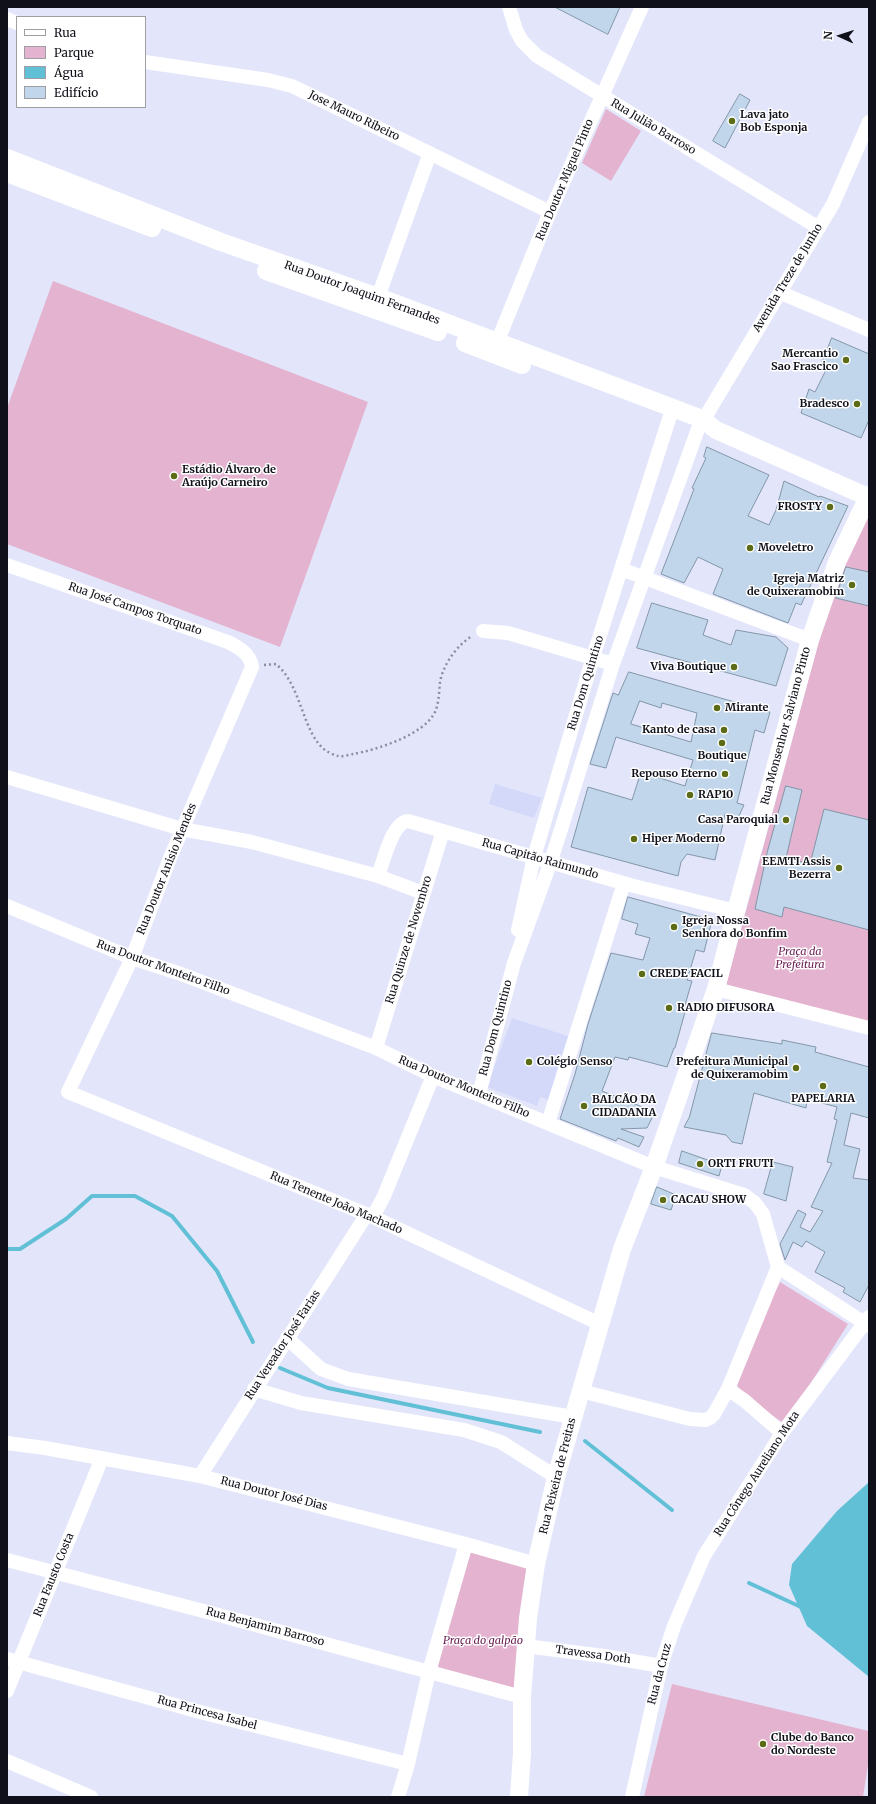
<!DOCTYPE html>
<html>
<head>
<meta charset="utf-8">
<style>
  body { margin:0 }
  #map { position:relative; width:876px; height:1804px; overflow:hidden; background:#e3e6fb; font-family:Merriweather,serif }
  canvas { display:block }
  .frame { position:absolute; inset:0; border:8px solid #0f1019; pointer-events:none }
  .legend { position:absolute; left:16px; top:16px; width:130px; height:92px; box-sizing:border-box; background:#fff; border:1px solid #9f9fa3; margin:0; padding:5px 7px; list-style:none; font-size:12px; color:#0f1019 }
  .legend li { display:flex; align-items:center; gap:8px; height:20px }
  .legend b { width:20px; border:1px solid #9f9fa3 }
  .north { position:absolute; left:820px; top:16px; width:40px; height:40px; -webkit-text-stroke:3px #fff; paint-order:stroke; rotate:273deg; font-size:11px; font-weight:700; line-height:16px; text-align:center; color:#0f1019 }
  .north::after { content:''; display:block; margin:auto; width:14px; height:18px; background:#0f1019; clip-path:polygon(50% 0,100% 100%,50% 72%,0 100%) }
</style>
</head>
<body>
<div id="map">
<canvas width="876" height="1804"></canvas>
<div class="frame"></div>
<ul class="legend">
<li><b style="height:5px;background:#fff"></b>Rua</li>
<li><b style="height:11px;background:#e4b3d0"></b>Parque</li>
<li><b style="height:11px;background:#62c0d6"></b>Água</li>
<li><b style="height:11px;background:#c1d6ea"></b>Edifício</li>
</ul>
<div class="north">N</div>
</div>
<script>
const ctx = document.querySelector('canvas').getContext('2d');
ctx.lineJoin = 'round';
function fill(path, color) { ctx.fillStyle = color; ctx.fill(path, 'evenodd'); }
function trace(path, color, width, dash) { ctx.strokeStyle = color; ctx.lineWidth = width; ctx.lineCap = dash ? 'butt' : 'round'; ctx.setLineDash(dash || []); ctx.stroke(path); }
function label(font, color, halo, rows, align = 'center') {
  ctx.font = font + ' Merriweather,serif'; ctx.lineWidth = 3; ctx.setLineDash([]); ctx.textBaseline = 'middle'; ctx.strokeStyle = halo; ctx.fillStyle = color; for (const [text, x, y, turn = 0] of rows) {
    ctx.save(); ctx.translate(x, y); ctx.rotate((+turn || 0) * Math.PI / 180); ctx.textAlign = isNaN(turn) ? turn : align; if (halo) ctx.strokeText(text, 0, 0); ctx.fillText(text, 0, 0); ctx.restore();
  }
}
const built = new Path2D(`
  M495,784L542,798L534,818L489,804Z
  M512,1018L571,1037L549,1100L540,1097L537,1106L487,1087Z`);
const green = new Path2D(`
  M606,109L641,131L611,181L582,163Z
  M53,281L368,402L280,647L7,544V408Z
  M869,516V1023L726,985L841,559Z
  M780,1282L848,1324L785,1424L746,1398L736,1384L739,1362Z
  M469,1548L531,1570L516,1690L437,1668Z
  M672,1684L869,1731V1758L863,1797H644Z`);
const water = new Path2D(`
  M869,1482V1677L807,1626L789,1585L792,1564L837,1511Z`);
const stream = new Path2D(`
  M7,1249H20L66,1219L92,1196H135L172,1216L217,1271L253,1342
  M280,1368L328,1388L540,1432
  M585,1441L672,1510
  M749,1583L803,1608`);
const building = new Path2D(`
  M555,7H620L608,34Z
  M740,94L750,100L725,148L713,141Z
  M832,338L869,354V420L861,438L801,413L809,389L815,392L827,368L821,366Z
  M707,447L769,475L748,516L769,525L776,510L784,481L819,497L820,496L848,506L801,605L796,603L788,623L713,594L723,569L698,557L684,583L661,574L694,489L692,488L706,458L704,457Z
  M846,567L869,572V606L836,598Z
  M652,603L708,620L703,635L731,645L736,630L776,637L788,648L776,686L637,648Z
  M629,672L770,712L764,733L755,730L737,803L744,805L738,818L725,814L715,860L687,854L681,862L678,876L571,847L588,787L632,800L641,772L685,786L693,760L616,737L606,768L590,764L613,693L618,695ZM640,701L661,708L662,703L697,713L691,742L631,724Z
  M786,786L802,790L786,858L810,864L824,809L869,820V930L784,907L782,917L755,909L767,853Z
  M628,897L712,920L704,952L696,950L687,980L692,981L685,1005H687L675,1048H674L667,1067L629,1057L628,1060L615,1057L602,1091L655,1112L647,1128L621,1129L644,1137L639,1147L618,1138L616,1141L560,1119L575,1074L588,1024L611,953L643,960L650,938L635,934L638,924L622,919Z
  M712,1033L782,1044V1040L816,1047L815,1052L869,1067V1118L851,1113L844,1145L860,1149L853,1178L869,1180V1285L860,1302L843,1292L845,1288L815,1272L825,1252L806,1241L802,1247L793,1242L785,1260L780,1244L798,1210L806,1214L800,1227L810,1232L823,1211L811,1207L832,1163L827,1162L837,1120L834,1119L837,1107L807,1099L806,1108L754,1093L742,1144L732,1142L726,1135L684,1127L689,1118Z
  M682,1151L722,1165L719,1176L679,1163Z
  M773,1162L793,1167L786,1201L764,1194Z
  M657,1187L676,1195L671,1210L651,1204Z`);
const path = new Path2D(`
  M264,665L276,664C302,686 302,732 325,750C328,752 334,755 338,756C342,757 348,755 353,754C376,750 424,735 435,712C439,703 439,692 440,682C443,665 457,645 472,636`);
const minor = new Path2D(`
  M509,7L516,30L522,41L537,56L819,228
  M7,19L17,23
  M145,62L268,80L292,86L550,212
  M781,293L869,330
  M378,297L430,153
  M494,350L550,212L642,7
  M7,565L228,642C239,648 250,653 252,667L170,858L132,958L68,1092L373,1217L600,1324
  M621,569L810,640
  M483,631L508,633L613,664
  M7,777L182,829L252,842L378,876L423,893
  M378,876C383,863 392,822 408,821L630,885L736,911
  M7,906L132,958L181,974L376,1048L433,1076L654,1167L744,1195L755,1203L763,1214L778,1267L869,1326
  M518,930L534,857L593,657L669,419L673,408
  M716,989L869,1028
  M376,1048L443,831
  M479,1094L514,963L551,861L613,664L698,429L833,204L869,122
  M548,1123L624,883
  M373,1217L384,1196L433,1076
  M287,1338L321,1369L348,1379L573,1417
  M254,1389L301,1403L464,1430L501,1442L556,1477
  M728,1389L745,1401L782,1433
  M581,1391L690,1419L705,1420L710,1418L714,1414L728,1389L778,1267
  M7,1443L45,1448L200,1476L466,1544L536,1564
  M200,1476L367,1214
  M7,1560L215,1614L522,1697
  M525,1646L604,1656L661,1666
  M7,1659L204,1713L408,1764
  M7,1691L102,1458
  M7,1761L91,1797
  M398,1797L408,1764L429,1672L466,1544
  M632,1797L661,1666L674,1626L704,1556L782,1433L869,1317`);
const tertiary = new Path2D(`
  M7,158L221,242L378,297L702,419L716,430L868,497
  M7,173L152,228
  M266,271L438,332
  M465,343L522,365
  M519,1797L522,1753V1697L528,1618L536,1564L556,1477L622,1249L654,1167L716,989L736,911L810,640L837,562L869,495`);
const markers = [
  [732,121,4,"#5c6b15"],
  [846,360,4,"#5c6b15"],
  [857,404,4,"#5c6b15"],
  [174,476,4,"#5c6b15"],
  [830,507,4,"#5c6b15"],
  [750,548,4,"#5c6b15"],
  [852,585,4,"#5c6b15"],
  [734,667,4,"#5c6b15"],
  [717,708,4,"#5c6b15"],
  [724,730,4,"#5c6b15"],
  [722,743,4,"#5c6b15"],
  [725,774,4,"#5c6b15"],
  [690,795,4,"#5c6b15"],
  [786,820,4,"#5c6b15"],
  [634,839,4,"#5c6b15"],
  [839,868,4,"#5c6b15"],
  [674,927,4,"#5c6b15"],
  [642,974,4,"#5c6b15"],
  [669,1008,4,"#5c6b15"],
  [529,1062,4,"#5c6b15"],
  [796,1068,4,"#5c6b15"],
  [823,1086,4,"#5c6b15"],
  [584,1106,4,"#5c6b15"],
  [700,1164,4,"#5c6b15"],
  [663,1200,4,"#5c6b15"],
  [763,1744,4,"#5c6b15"]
];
const poiNames = [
  ["Lava jato",740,115],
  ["Bob Esponja",740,128],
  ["Mercantio",838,354,"right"],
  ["Sao Frascico",838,367,"right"],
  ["Bradesco",849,404,"right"],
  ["Estádio Álvaro de",182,470],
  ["Araújo Carneiro",182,483],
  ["FROSTY",822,507,"right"],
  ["Moveletro",758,548],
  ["Igreja Matriz",844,579,"right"],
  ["de Quixeramobim",844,592,"right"],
  ["Viva Boutique",726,667,"right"],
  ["Mirante",725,708],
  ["Kanto de casa",716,730,"right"],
  ["Boutique",722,756,"center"],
  ["Repouso Eterno",717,774,"right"],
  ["RAP10",698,795],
  ["Casa Paroquial",778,820,"right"],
  ["Hiper Moderno",642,839],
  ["EEMTI Assis",831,862,"right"],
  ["Bezerra",831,875,"right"],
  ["Igreja Nossa",682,921],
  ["Senhora do Bonfim",682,934],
  ["CREDE FACIL",650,974],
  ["RADIO DIFUSORA",677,1008],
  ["Colégio Senso",537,1062],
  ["Prefeitura Municipal",788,1062,"right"],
  ["de Quixeramobim",788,1075,"right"],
  ["PAPELARIA",823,1099,"center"],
  ["BALCÃO DA",592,1100],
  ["CIDADANIA",592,1113],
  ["ORTI FRUTI",708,1164],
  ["CACAU SHOW",671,1200],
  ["Clube do Banco",771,1738],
  ["do Nordeste",771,1751]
];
const streetNames = [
  ["Jose Mauro Ribeiro",354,116,26],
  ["Rua Julião Barroso",653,127,31],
  ["Rua Doutor Miguel Pinto",565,180,-67],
  ["Avenida Treze de Junho",788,278,-59],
  ["Rua Doutor Joaquim Fernandes",362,293,20],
  ["Rua José Campos Torquato",135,609,19],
  ["Rua Dom Quintino",586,683,-73],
  ["Rua Monsenhor Salviano Pinto",786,726,-75],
  ["Rua Capitão Raimundo",540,859,16],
  ["Rua Doutor Anisio Mendes",167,869,-68],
  ["Rua Quinze de Novembro",409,940,-73],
  ["Rua Doutor Monteiro Filho",163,968,20],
  ["Rua Dom Quintino",496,1028,-75],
  ["Rua Doutor Monteiro Filho",464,1087,23],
  ["Rua Tenente João Machado",336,1203,23],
  ["Rua Vereador José Farias",283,1345,-57],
  ["Rua Cônego Aureliano Mota",757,1474,-57],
  ["Rua Teixeira de Freitas",558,1476,-76],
  ["Rua Doutor José Dias",274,1494,14],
  ["Rua Fausto Costa",54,1575,-68],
  ["Rua Benjamim Barroso",265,1627,15],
  ["Travessa Doth",593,1655,8],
  ["Rua da Cruz",660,1674,-75],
  ["Rua Princesa Isabel",207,1713,15]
];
const parkNames = [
  ["Praça da",800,952],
  ["Prefeitura",800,965],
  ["Praça do galpão",483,1641]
];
fill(built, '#d4d9fa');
fill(green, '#e4b3d0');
fill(water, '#62c0d6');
trace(stream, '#62c0d6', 4);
fill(building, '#c1d6ea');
trace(building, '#8296a9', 1);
trace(path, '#8c8e9f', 2.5, [2, 3]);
trace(minor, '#fff', 14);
trace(tertiary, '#fff', 18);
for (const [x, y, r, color] of markers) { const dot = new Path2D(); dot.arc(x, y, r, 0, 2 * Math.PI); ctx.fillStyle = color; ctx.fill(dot); trace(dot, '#fff', 1.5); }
label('bold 11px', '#0f1019', '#fff', poiNames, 'left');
label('11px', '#0f1019', '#fff', streetNames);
label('italic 11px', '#691e53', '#fff', parkNames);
</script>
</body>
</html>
